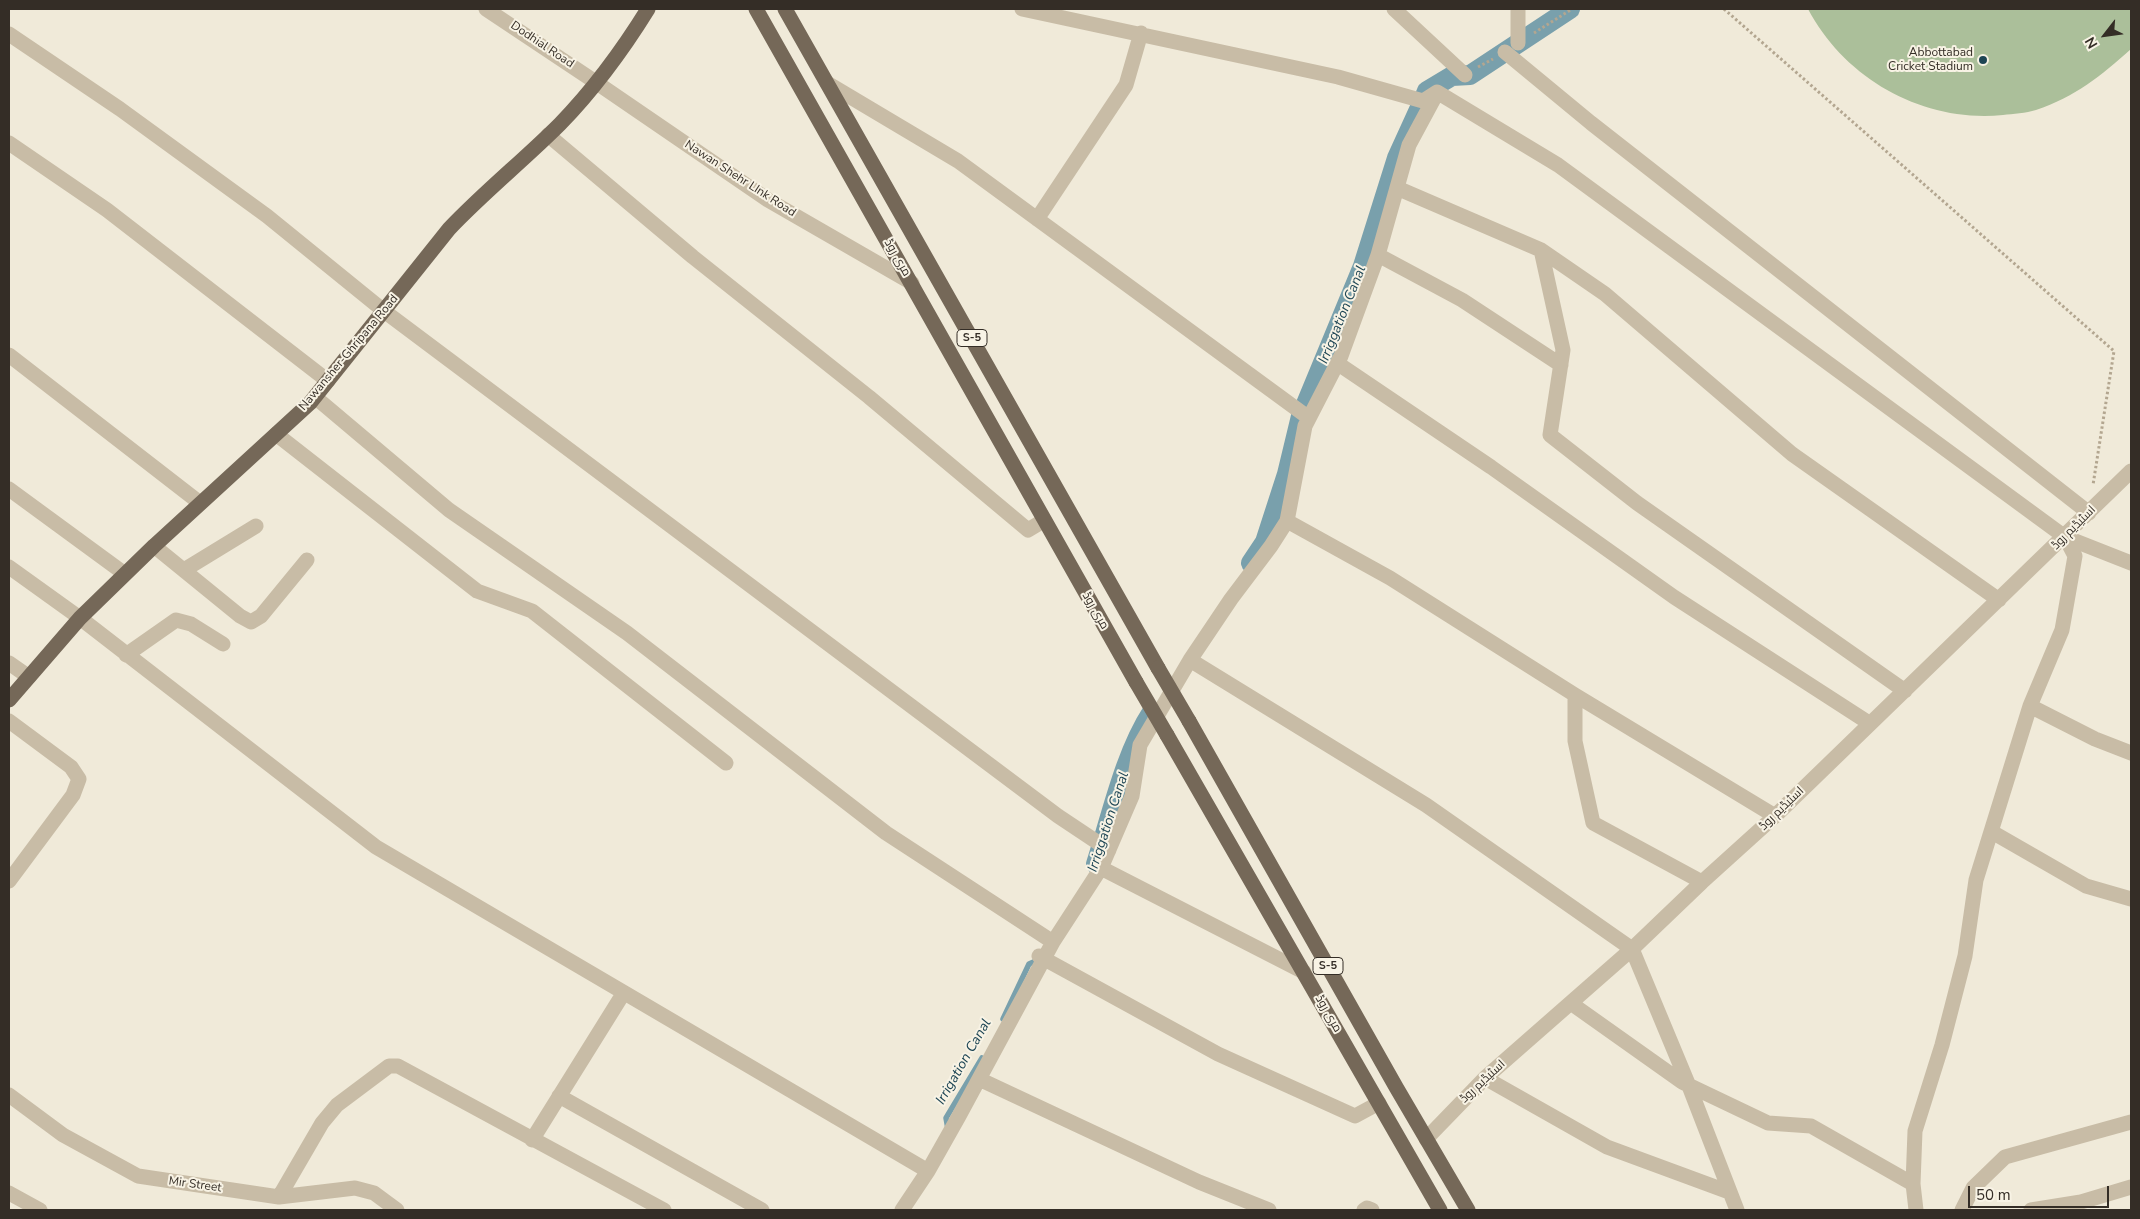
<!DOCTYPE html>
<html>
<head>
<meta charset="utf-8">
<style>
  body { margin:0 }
  #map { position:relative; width:2140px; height:1219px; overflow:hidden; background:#f0ead9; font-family:"Nunito Sans",sans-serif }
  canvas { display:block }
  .frame { position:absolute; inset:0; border:10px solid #342d26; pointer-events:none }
  .north { position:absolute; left:2080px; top:10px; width:50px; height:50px; -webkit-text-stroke:4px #f8f3e5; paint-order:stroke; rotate:240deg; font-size:14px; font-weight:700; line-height:20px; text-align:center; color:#342d26 }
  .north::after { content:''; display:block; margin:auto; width:18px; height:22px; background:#342d26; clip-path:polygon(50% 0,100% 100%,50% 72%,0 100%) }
  .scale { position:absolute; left:1968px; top:1186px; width:141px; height:22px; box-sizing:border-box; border:2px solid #342d26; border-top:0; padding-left:6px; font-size:15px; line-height:18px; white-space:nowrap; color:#342d26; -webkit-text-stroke:4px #f8f3e5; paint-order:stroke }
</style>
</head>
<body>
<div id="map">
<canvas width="2140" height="1219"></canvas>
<div class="frame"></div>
<div class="north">N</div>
<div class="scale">50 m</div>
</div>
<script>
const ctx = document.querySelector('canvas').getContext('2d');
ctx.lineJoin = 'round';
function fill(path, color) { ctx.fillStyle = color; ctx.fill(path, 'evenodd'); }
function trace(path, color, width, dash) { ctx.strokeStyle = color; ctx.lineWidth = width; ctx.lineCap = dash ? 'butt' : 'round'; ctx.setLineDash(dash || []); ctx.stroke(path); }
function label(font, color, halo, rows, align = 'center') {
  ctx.font = font + ' "Nunito Sans",Cairo,sans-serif'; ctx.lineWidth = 4; ctx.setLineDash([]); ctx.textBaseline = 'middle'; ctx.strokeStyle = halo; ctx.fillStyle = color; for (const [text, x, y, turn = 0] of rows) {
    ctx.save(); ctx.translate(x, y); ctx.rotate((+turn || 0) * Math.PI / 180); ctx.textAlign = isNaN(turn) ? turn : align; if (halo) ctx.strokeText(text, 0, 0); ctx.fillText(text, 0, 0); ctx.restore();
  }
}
const green = new Path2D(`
  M1808,9H2131V49C2101,76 2075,97 2036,110C2026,113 2013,114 2003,115C1923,123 1845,79 1808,9Z`);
const stream = new Path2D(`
  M1003,1019L1029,964L1040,959
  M948,1129L946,1118L982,1058`);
const canal = new Path2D(`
  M1251,563L1265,542L1287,474L1301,416L1363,266L1397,158L1423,101L1427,91L1452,76L1470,75L1570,9
  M1096,864C1111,817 1125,753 1152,712`);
const path = new Path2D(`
  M1724,9L2114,351L2093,485
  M1534,33L1572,9
  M1478,67L1493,59`);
const minor = new Path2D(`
  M486,9L597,83L768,200L912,283
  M1022,9L1338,77L1423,101L1437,92L1558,165L2065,537L2131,563
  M1394,9L1465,75
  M9,34L120,109L267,216L384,311L1058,816L1109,850
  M1518,43V9
  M1505,52L1591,123L2089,513
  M827,83L958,161L1309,418
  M548,135L693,257L869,397L1028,530L1043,521
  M9,143L107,210L328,381
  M1397,188L1541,250L1605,294L1792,454L1999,600
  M1037,219L1126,85L1141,33
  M1541,250L1563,350L1550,435L1637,503L1905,691
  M1378,255L1462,300L1561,365
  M9,355L200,503
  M1337,363L1491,467L1674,597L1869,723
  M315,397L449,510L627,633L886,833L1053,942
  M276,434L477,591L532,611L726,763
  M9,489L125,574
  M1287,521L1390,578L1575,695L1775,816
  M154,546L240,616L251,622L261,616L307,560
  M9,567L80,618L376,847L928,1171
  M184,570L256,526
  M126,655L176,620L191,624L223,644
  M1190,660L1426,805L1632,949L1689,1086L1737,1210
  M9,663L29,677
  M1575,695V741L1593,823L1702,882
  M2030,706L2095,739L2131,753
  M9,721L71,767L79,779L73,795L9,881
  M1992,832L2086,886L2131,899
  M1101,868L1304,972
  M1039,956L1218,1054L1355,1116L1379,1103
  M1572,1004L1682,1082L1768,1123L1811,1126L1913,1184
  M1485,1078L1607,1147L1729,1192
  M979,1079L1199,1182L1269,1210
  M9,1095L63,1135L138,1176L279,1197L355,1188L374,1193L397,1210
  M559,1096L762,1210
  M1426,1139L1485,1078L1632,949L1702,882L1775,816L2131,471
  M532,1140L623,994
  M9,1193L40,1210
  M279,1197L322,1123L337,1105L389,1066H398L664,1210
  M902,1210L928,1171L959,1116L1053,942L1101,868L1132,796L1140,745L1190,660L1231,599L1271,546L1287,521L1305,426L1341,356L1378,255L1409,145L1437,93
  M1364,1210L1367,1208L1372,1210
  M1916,1210L1913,1184L1915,1131L1942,1045L1965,956L1976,880L2030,706L2062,630L2075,556L2065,537
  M1962,1210L1973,1188L2005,1157L2131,1122
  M2031,1210L2081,1202L2131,1187`);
const major = new Path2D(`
  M756,9L1136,682
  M785,9L1158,668
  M9,700L80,618L154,546L310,403L449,229C484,192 524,160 560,124C594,89 622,51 648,9
  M1189,721L1396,1087L1468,1210
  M1167,735L1440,1210`);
const majorBridge = new Path2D(`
  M1158,668L1189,721
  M1136,682L1167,735`);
const markers = [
  [1983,60,5,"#1d4554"]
];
const shields = [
  [972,338,30],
  [1328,966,30]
];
const shieldNames = [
  ["S-5",972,338],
  ["S-5",1328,966]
];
const streetNames = [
  ["Dodhial Road",542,45,34],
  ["Nawan Shehr LInk Road",740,179,33],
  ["مری روڈ",897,258,60],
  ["Nawansher-Ghripana Road",349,353,-50],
  ["اسٹیڈیم روڈ",2074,528,-45],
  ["مری روڈ",1095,611,60],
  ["اسٹیڈیم روڈ",1782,809,-44],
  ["مری روڈ",1328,1014,60],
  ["اسٹیڈیم روڈ",1483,1082,-43],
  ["Mir Street",195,1185,8]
];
const poiNames = [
  ["Abbottabad",1973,53],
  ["Cricket Stadium",1973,67]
];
const waterNames = [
  ["Irriggation Canal",1343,315,-68],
  ["Irriggation Canal",1109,822,-72],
  ["Irrigation Canal",964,1062,-60]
];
fill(green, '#abbf9a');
trace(stream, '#79a0ac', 5.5);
trace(canal, '#79a0ac', 20);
trace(path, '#b3a690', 3, [2.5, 2.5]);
trace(minor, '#c8bca6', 15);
trace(major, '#756858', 15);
trace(majorBridge, '#756858', 15);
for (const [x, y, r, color] of markers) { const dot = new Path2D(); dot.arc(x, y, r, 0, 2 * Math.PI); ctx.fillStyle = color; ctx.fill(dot); trace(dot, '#f8f3e5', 2); }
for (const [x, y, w] of shields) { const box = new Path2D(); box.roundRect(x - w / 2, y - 8.5, w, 17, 4); ctx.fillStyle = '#f8f3e5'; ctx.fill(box); trace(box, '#342d26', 1); }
label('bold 11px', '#342d26', null, shieldNames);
label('12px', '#342d26', '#f8f3e5', streetNames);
label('12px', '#342d26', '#f8f3e5', poiNames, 'right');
label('italic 14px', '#1d4554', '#f8f3e5', waterNames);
</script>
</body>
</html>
